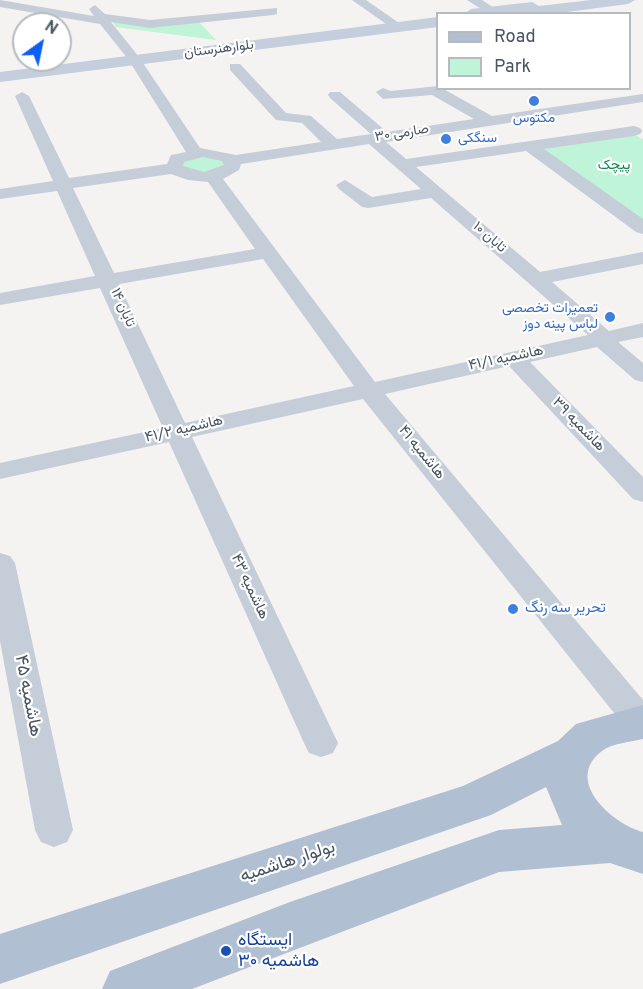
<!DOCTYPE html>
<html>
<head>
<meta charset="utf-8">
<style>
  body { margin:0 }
  #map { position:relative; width:643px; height:989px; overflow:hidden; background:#f5f2f2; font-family:Overpass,sans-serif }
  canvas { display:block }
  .legend { position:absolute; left:436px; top:12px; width:195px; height:78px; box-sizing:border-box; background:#fff; border:2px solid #b6bbc0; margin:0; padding:8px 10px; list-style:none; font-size:18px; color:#485462 }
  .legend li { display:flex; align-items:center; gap:12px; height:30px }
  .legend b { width:30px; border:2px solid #b6bbc0 }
  .north { position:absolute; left:12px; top:12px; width:60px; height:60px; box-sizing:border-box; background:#fff; border:2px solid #b6bbc0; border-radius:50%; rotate:33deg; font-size:16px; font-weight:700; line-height:24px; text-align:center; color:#485462 }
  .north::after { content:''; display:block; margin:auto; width:21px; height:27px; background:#0d5ff4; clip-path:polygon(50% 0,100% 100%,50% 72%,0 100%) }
</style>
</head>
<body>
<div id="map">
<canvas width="643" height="989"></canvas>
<ul class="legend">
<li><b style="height:8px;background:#b1bfd2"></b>Road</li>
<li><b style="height:16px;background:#bff4d8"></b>Park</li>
</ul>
<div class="north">N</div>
</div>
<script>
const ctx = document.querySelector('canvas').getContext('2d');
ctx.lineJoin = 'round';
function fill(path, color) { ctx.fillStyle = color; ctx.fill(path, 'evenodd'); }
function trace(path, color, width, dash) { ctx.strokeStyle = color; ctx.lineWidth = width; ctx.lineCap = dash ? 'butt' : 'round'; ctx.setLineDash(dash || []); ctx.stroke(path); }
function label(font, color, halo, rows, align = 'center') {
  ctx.font = font + ' Overpass,Vazirmatn,sans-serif'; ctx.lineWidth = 4.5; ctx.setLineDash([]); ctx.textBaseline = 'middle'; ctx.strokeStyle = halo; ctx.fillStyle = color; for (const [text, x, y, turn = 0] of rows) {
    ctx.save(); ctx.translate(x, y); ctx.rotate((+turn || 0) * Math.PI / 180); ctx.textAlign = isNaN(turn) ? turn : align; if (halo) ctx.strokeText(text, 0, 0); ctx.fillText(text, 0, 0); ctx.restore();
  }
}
const green = new Path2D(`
  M111,20L198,21L216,40L116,27Z
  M633,134L643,139V221L542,149Z
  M197,156L222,159L225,166L204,173L182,167L184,161Z`);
const street = new Path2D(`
  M0,0L94,16L89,9L95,5L105,14L150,20L277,8V14L273,15L150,28L111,22L139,57L200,148L236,155L321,142L302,123L276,120L230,70V64H240L286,113L311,116L337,139L371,134L330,98L328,95L330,92H340L387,132L474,119L432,95L383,99L376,92L383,88L391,91L438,86L492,116L643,94V102L386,142L406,159L634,126L640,128L642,131L640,134L634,136L544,149L643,219V234L636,232L526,151L416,167L540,272L643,252V264L552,282L609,331L643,323V337L618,342L643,363V382L635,380L597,347L530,362L643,477V502L633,499L509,366L385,394L643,700V736L630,733L363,399L192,437L338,743L333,753L321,757L309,753L304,743L169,442L0,479V463L163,428L100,288L0,305V293L95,276L57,191L0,199V189L53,181L15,96L22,92L29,96L69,178L167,164L171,155L186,152L128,59L100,24L0,7ZM369,144L421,189L372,197L345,180L336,185L339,189L362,207L368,208L431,198L588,335L375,382L223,179L239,170L241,164ZM203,157L222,161L224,165L204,172L183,166L184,162ZM171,174L188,180L208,182L255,249L114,273L73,188ZM263,259L354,386L185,423L119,284Z
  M352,0H366L399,23L397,26H389Z
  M467,0H482L499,11L489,14Z
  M0,553L10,556L15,563L73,830L67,842L54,847L41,842L35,830L0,641Z`);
const secondary = new Path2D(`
  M591,0H635L628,4L552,14H464L471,9L532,2L539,6Z
  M438,17V27L0,82V72Z`);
const primary = new Path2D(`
  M643,705V739C631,742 612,743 602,751C563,780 612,824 643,832V874L610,863L499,872L192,989H102L110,971L290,902L499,830L562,825L546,787L491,815L0,984V934L463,786L558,741L576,724Z`);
const markers = [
  [534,101,6,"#3f7fe0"],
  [446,139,6,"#3f7fe0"],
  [610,317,6,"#3f7fe0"],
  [513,609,6,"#3f7fe0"],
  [226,951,6,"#1a4fb4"]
];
const farStreetnames = [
  ["بلوارهنرستان",219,50,-7],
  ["صارمی ۳۰",402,134,-9],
  ["تابان ۱۰",489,238,41],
  ["تابان ۱۴",122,308,66]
];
const farShopnames = [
  ["مکتوس",534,119],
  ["سنگکی",458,139,"left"],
  ["تعمیرات تخصصی",598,309,"right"],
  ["لباس پینه دوز",598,325,"right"]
];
const farParknames = [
  ["پیچک",614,166]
];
const streetNames = [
  ["هاشمیه ۴۱/۱",506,359,-12],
  ["هاشمیه ۳۹",578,425,46],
  ["هاشمیه ۴۱/۲",184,430,-13],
  ["هاشمیه ۴۱",421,453,51],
  ["هاشمیه ۴۳",249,587,65]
];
const shopNames = [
  ["تحریر سه رنگ",525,609]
];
const nearStreetnames = [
  ["هاشمیه ۴۵",27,696,79],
  ["بولوار هاشمیه",288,863,-18]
];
const nearTransitnames = [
  ["ایستگاه",238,941],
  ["هاشمیه ۳۰",238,962]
];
fill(green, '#bff4d8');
fill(street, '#c5cdd8');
fill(secondary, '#c4cedc');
fill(primary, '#b1bfd2');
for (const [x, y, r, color] of markers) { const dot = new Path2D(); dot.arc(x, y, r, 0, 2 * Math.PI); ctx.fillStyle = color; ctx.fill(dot); trace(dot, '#fff', 2); }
label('14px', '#485462', '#fff', farStreetnames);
label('14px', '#366cbe', '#fff', farShopnames);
label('14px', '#108654', '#fff', farParknames);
label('15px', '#485462', '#fff', streetNames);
label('15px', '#366cbe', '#fff', shopNames, 'left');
label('18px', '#485462', '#fff', nearStreetnames);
label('18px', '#164399', '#fff', nearTransitnames, 'left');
</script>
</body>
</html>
